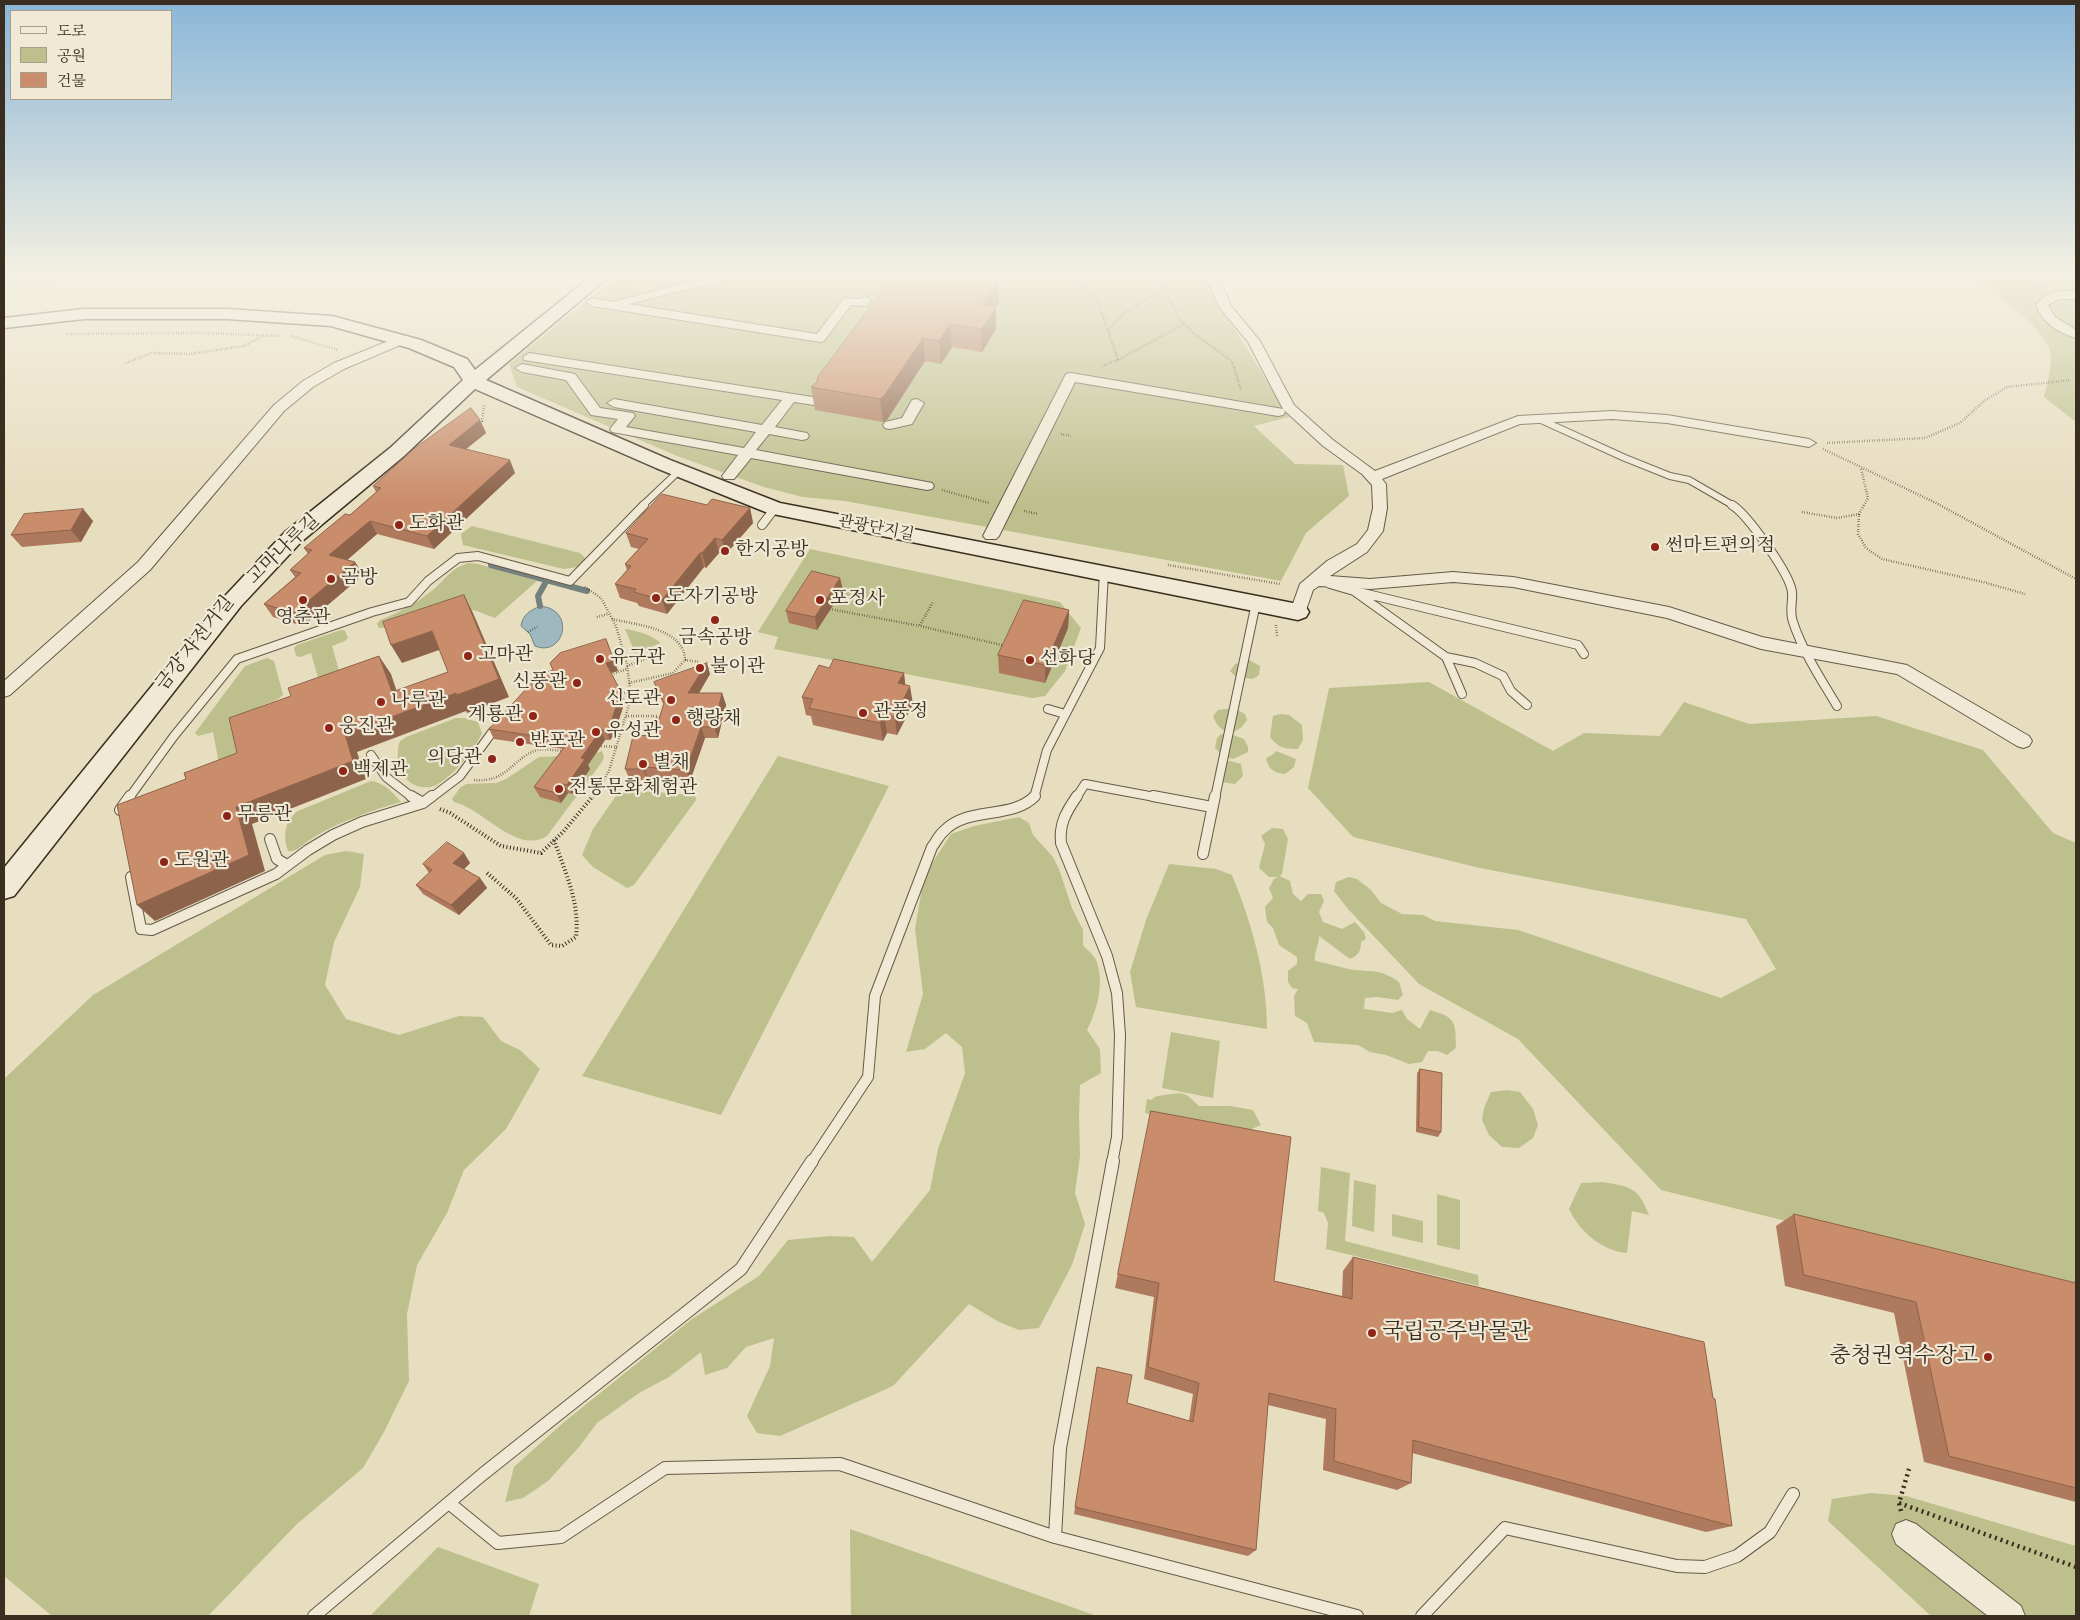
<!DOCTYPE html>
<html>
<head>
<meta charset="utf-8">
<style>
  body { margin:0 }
  #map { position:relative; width:2080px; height:1620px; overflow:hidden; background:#e7ddbf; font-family:"IM FELL Double Pica","Noto Serif KR",serif }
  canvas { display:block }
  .frame { position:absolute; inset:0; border:5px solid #3a2e20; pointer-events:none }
  .legend { position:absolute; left:10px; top:10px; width:162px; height:90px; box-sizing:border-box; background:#efe9d5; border:1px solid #a79e8d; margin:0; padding:6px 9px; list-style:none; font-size:15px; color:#3a2e20 }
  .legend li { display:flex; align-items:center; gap:10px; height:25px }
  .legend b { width:25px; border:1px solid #a79e8d }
</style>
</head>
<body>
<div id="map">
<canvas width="2080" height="1620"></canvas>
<div class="frame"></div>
<ul class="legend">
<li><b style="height:6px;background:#efe9d5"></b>도로</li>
<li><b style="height:14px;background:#bdbf8d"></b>공원</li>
<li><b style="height:14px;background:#ca8d6b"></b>건물</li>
</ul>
</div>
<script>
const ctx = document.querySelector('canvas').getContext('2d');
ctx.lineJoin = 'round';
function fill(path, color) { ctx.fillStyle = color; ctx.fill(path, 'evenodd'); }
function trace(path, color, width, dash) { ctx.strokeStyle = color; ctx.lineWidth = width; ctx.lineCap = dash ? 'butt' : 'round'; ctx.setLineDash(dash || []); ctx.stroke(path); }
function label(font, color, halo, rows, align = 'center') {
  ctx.font = font + ' "IM FELL Double Pica","Noto Serif KR",serif'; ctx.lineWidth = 4.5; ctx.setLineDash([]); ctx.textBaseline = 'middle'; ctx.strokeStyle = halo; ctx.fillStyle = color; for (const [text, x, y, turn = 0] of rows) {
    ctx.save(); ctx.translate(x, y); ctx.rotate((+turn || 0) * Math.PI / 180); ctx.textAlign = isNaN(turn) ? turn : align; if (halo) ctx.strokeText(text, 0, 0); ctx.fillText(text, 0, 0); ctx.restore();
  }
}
const green = new Path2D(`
  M619,274H1206L1220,305L1289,417L1254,426L1295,464L1343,465L1349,496L1306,533L1281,581L845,501L803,497L764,487L677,456L517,387L509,364Z
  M1965,274H2076V422L2044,397C2047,386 2053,362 2050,351C2042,324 1988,289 1965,274Z
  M472,526L580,553L586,559L578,567L564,569L463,545L461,534Z
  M810,549L1060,602L1081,628L1065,671L1045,696L1032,698L774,649L778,637L758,632Z
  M468,563L478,564L537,581L495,618L474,610L411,631L391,627L379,628L377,624L380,620C400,612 417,603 434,589C447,578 450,569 468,563Z
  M625,629C639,631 651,635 661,643L635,653Z
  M341,630L345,631L348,638L345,641L332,646L340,674L319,681L311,653L300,657L296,656L294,648L297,645Z
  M267,658L274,661L283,695C274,704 260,703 252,712L251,764L221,775L213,732L198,736L195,733L245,666Z
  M1249,660L1260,666L1259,675L1253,679L1236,677L1230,671L1235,664Z
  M1429,682L1553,751L1584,733L1660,736L1684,702L1749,724L1876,716L1983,750L2053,833L2076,843V1360L1806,1226L1661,1190L1518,1039L1419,984L1348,909L1334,891L1336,882L1349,877L1357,879L1371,890L1381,903L1402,914L1423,915L1435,921L1518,930L1721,998L1776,969L1746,919L1480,868L1353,837L1308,788L1329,688Z
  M1234,708L1245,714L1247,720C1236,738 1220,735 1213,716L1218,710Z
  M1280,714L1289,715L1302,725L1303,740L1298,749C1284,749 1279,748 1270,737L1273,716Z
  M456,718H464L478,722L482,733C476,748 447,785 430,787C405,791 392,762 400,741L406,737Z
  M1221,734H1230L1244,739L1248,747V752L1233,759L1224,757L1215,748L1217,738Z
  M602,751L604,757L602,762L547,836C516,855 484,809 454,802L452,799L460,788L466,784L496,783L506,779L539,757L591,755Z
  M1276,751L1296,759L1294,767L1285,774C1274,773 1268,769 1266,758L1272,755Z
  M778,756L889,786L721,1115L582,1076Z
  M1230,761L1241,764L1243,776L1235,784L1221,782L1215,776L1216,767L1221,763Z
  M371,781C385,783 392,792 401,802C370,811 335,823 308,841C301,846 297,852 288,851C283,835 284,822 298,811Z
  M641,791L695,795L696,800L634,885L627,888L593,867L582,855L593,829L618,793Z
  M1019,817L1029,823L1033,835L1053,857L1059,869L1072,908L1083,930V945C1087,950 1094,955 1096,960C1105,983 1097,1010 1087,1030L1100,1049L1101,1073L1080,1085L1079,1116L1080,1156L1075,1193L1085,1224L1072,1265L1039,1328L1019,1330L999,1322L969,1304L893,1386L780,1436L757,1433L747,1416L770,1366L774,1338L746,1347L727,1368L705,1375L701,1352L669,1377L639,1393L597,1423L579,1447L548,1481L523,1498L505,1502L514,1467L563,1423L692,1319L759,1276L788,1240L830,1236L854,1237L872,1262L930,1190L938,1149L965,1073L962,1047L946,1033L925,1049L906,1052L923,994L915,929L924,876L951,834L974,826Z
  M1272,828L1283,829L1288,839L1282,874L1278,877H1269L1259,868L1265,844L1261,836Z
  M346,851L364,854L360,887L334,942L325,985L346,1019L399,1035L459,1016L483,1017L501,1041L520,1050L540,1069L506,1129L464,1170L447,1213L417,1265L407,1314L409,1381L384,1432L363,1468L297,1524L208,1616H52L4,1576V1079L93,995L325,855Z
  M1169,864L1216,869L1232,875C1252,924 1267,976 1267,1029L1136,1007L1130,972L1146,920Z
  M1280,876L1290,881L1293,894L1301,901L1308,894H1321L1324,901L1319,912L1323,922L1342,929L1355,922L1364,932L1366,939L1361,942C1361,952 1358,955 1350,959L1319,936C1319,945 1314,952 1315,961C1328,963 1341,968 1354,970C1375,972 1380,969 1399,982L1403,995L1398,1000L1377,997L1365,998L1364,1009L1392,1013L1402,1010L1407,1019L1420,1029L1430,1010C1458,1018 1455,1023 1456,1048L1447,1055L1438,1051H1428L1422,1062L1409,1064L1386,1055L1370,1052L1358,1045L1314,1042L1307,1023L1295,1016L1294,996L1298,989L1292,988L1288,982V971L1297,964V957L1279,945L1273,928L1267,922L1265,907L1273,898L1269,888L1274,879Z
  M1171,1032L1220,1041L1213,1098L1162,1088Z
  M1507,1090L1520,1092L1533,1109L1538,1125L1533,1138L1519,1148L1502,1147L1489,1135L1482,1120L1484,1108L1491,1092Z
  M1179,1093L1187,1095L1199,1106H1230L1253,1110L1261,1125L1249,1130L1248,1135L1145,1113L1147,1099L1152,1100L1153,1098C1161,1094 1170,1095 1179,1093Z
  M1321,1167L1350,1173L1345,1241L1478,1275L1479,1286L1326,1249L1328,1223L1324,1213L1318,1211Z
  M1354,1180L1376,1185L1374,1232L1352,1226Z
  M1603,1182C1631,1187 1638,1187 1649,1215L1632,1211L1627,1253C1602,1251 1579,1231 1569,1209L1581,1183Z
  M1437,1194L1460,1200V1250L1437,1245Z
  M1392,1214L1423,1221V1243L1392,1236Z
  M1871,1493L1906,1496L2076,1546V1616H1931L1828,1521L1832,1499Z
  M850,1529L1097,1616H851Z
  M438,1547L539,1584L529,1616H370Z`);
const water = new Path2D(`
  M540,606C577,609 564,658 535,646L530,634L521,626C523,614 530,611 540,606Z`);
const stream = new Path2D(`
  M491,565L587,591
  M540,606L538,596L547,580`);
const pathFar2 = new Path2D(`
  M1062,274L1081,282L1098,302L1118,360
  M1163,274L1168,297L1181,321L1193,333L1232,361L1241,390
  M1994,274L1996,279L2041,285
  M619,283L647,274
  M1108,330L1126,312L1165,288
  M66,334L199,333L280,336
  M291,336L338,350
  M126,363L152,353L190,354L244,346L263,336
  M1102,366L1118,360L1184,324
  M477,422L482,421L484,405
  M1061,434L1071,436
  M1827,443L1925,438L1960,423L1984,401L2007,387L2071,380
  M1823,449L1936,503L2076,579
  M942,490L989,503
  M1024,511L1038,514
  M1802,512L1837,518L1859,514L1868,498L1861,468
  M1859,514L1858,534L1866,548L1882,559L1983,582L2025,594
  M1168,565L1280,584
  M585,587L601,598L616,626L627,664L631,698L609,771L593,798
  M830,609L920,626L1006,646
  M597,617L608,614
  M612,619C636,625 684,628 685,660L673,673L629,683
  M920,625L933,602
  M1276,625L1277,636
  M528,632L537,627
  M685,660L700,662
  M627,666L648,658
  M609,675L627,669
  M619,694L630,691
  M626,716H657L654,732H659
  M599,746L618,747
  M474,780C508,783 512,758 537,750C546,748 556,751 565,751`);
const pathFar1 = new Path2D(`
  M440,809L450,813L501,846L541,853L563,832L593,796
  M487,873L516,898L551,945L562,946L576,937C580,902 565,872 554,840`);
const path = new Path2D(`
  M1899,1503L2076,1567
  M1901,1511L1899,1503L1909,1469`);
const laneFar3 = new Path2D(`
  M1539,419L1625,458L1670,476L1689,480L1734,506
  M642,506L680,470`);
const laneFar2 = new Path2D(`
  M1732,505C1747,514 1790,574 1792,592C1793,602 1789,611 1793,622C1803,652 1821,679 1837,706
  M762,525L775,508
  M1330,584L1354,591L1446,657L1475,663L1503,676L1511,691L1527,705
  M1359,592L1578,645L1584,654
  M1446,657L1462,694
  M1048,709L1065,714
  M371,755L386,777L413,798
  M129,798L174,736L237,659L372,612L409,602L428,581L458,558L478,556L570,581L644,505
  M431,798L460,776L493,731
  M1034,798L1047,750L1100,648L1104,572
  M1076,798L1085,784L1160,798
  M1215,798L1256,603`);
const laneFar1 = new Path2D(`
  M411,796L423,803
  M1077,796C1066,812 1059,824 1061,843L1107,956L1117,993L1120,1035L1117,1137L1112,1163
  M1153,796L1212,807
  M120,810L130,796
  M270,839L277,859L287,865
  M1203,854L1215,796
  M131,877L141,929L152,930L276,874L308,850L333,835L362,822L423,803L432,796
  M811,1163L868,1077L875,996L932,847C936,842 939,835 944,831C967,806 1012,820 1035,796`);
const lane = new Path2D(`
  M1113,1161L1060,1448L1055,1537L1357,1616
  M449,1503L498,1543L561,1537L665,1468L840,1464L1055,1537
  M314,1616L483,1474L741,1269L812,1161
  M1422,1616L1505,1528L1677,1566L1705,1567L1737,1556L1770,1532L1793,1494`);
const street = new Path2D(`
  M4,274H87L81,278L4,282Z
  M719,274H738L736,277L628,304L817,334L844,298L860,299L865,296L871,300L867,306L851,305L824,341L820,342L592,306L586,302L592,298L613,302Z
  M1204,274H1216L1232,307L1260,341L1294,405L1333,440L1375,471L1518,416L1612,411L1667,415L1809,439L1816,443L1809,447L1667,423L1612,419L1520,424L1382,479L1386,484L1387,508L1383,531L1367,552L1330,576L1370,579L1453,572L1513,577L1669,607L1762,637L1907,665L2029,736L2032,741L2029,746L2023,748L2017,746L1897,674L1761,649L1667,618L1513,587L1453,582L1370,589L1319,586L1313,590L1304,616L1298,618L1292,616L1290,612L1300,584L1327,561L1357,544L1368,530L1373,508L1372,485L1362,474L1323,446L1284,410L1285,412L1283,415L1278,416L1075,382L999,536L996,539H986L983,536L1066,374L1071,373L1283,409L1248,342L1220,308Z
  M2076,291V299H2059L2048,305L2055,317L2076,330V338C2058,333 2042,322 2036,305C2046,292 2061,290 2076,291Z
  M401,336L405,337L407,340L405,343L344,369L313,387L284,411L150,570L10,695L4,697V681L138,562L274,405L303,381L334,363Z
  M529,353L819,398L821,401L819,404L814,405L794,402L775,427L807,433L809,436L807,439L802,440L769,434L756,450L927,482L932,483L934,486L932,489L927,490L751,458L734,479H724L722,476L738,455L612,432L610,429L618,419L591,415L566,380L522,372L515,368L522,364L575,374L600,408L633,413L635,416L626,427L744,448L756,432L614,407L607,403L614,399L762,425L782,400L524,360L523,357Z
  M917,399L924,403L912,424L890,429L885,428L883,425L885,422L902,418L912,400Z
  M1906,1520L1916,1524L2021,1606L2025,1616H1988L1896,1544L1892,1534L1896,1524Z`);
const secondary = new Path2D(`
  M594,274H612L486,380L670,460L780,503L1298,604L1306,607L1309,612L1306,617L1298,620L768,513L656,468L475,389L404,456L301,542L241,606L14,896L4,899V868L225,596L285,532L390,448L463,380L454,367L409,348L331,326L227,319H84L4,328V318L84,309H227L332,316L421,340L467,359L475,370Z`);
const wall = new Path2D(`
  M973,276L998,279L999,302L996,307V329L982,352L952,347L941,364L925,361L887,420L883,422L815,410L811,387Z
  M480,420L486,433L466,449L515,473L434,549L377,534L347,560L355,562L363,575L303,626L273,617L264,604L295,577L290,570L308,554L304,548L350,515L376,492L373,486Z
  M707,505L750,508L753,523L726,554L719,553L706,568L704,567L667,614L639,606L637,603L620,598L615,584L627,570L625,564L639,549L631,547L626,533Z
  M83,509L93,521L81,542L22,547L11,535Z
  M843,590L817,630L789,623L786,611Z
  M1069,610L1068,628L1045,683L999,673L998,655Z
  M606,639L618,671L611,673L621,692L625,701L614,735L610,740H605L588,765L590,769L572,794L568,793L561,803L540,797L534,787L563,749L494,739L489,729L553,670Z
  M829,668L904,673L905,685L913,704L897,735L887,733L883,741L813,725L811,716L806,715L802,697Z
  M710,674L699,693H722L726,705L718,738H705L690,781L648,778V780H630L625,769L654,735L664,705L658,693L654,682Z
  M464,853L470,863L464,869L480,878L487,888L459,915L423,894L416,885L429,873L423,864Z
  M1420,1069L1441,1132L1438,1137L1416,1132L1417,1073Z
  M1151,1111L1274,1281L1342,1296L1343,1271L1353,1257L1732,1526L1706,1532L1412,1453L1411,1483L1397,1490L1323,1470L1326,1419L1268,1405L1256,1550L1248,1556L1074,1514L1097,1367L1127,1403L1189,1421L1193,1394L1144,1379L1154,1297L1115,1288Z
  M1794,1214L2076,1283V1502L1924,1462L1894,1313L1785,1286L1776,1226Z`);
const shadedWall = new Path2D(`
  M998,279L999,302L996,307V329L982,352V305Z
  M950,324L952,347L941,364L939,341Z
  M923,338L925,361L887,420L883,422L880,399Z
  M480,420L486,433L455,458L449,445Z
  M510,460L515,473L434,549L427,536Z
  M750,508L753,523L726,554L722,540Z
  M83,509L93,521L81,542L71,530Z
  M370,521L377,534L338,568L329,555Z
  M715,538L719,553L706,568L702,553Z
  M700,553L704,567L667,614L662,600Z
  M355,562L363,575L303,626L294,613Z
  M840,578L843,590L817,630L815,617Z
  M464,595L473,613L509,697L467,713L466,711L357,752L366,779L252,824L265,871L155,921L137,905L236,807L345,734L456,693Z
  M1069,610L1068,628L1045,683V665Z
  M432,631L442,649L402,663L391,645Z
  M606,639L618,671L610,673L606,663Z
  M379,656L391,674L403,710L392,692Z
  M707,663L710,674L692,705L688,693Z
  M904,673L906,691L898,683Z
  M910,686L913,704L897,735L895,717Z
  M621,692L625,701L614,735L610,740L606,730Z
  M722,693L726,705L718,738L714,727Z
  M884,715L887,733L883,741L880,723Z
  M701,727L705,738L690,781L686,770Z
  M601,730L605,740L588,765L590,769L572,794L567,785L581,758Z
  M644,767L648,778V780L643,769Z
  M563,784L568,793L561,803L556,793Z
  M464,853L470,863L460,873L453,863Z
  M480,878L487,888L459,915L451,905Z`);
const building = new Path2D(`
  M895,274H971L970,275L998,279L982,305L996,307L982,329L950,324L939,341L923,338L884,396L880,399L811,387L817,382L818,377Z
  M471,408L480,420L449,445L510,460L427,536L370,521L329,555L355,562L294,613L264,604L301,573L290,570L312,550L304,548L345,514L350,515L381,488L373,486L415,448Z
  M662,494L707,505L712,499L750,508L722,540L715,538L702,553H700L662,600L634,592L636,589L615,584L631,566L625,564L648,539L626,533Z
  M83,509L71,530L11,535L24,514Z
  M812,571L840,578L815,617L786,611Z
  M464,595L499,679L457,695L456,693L345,734L353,761L236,807L249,855L137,905L117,805L186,779L184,773L237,753L229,718L291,696L288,688L379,656L392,692L448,672L432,631L391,645L383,622Z
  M1024,600L1069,610L1045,665L998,655Z
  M606,639L614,661L606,663L621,692L610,725L606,730H601L581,758L585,759L567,785L563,784L556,793L534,787L569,741L489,729L539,675L553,670L550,663L560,653Z
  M834,659L904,673L898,683L910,686L895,717L884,715L880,723L809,708L813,699L802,697L819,665L829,668Z
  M707,663L688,693H722L714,727H701L686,770L644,767L643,769H625L633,736L654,735L664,703L654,682Z
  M447,842L464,853L453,863L480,878L451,905L416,885L432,870L423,864Z
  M1420,1069L1442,1073L1441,1132L1419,1127Z
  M1151,1111L1291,1137L1274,1281L1352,1299L1353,1257L1704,1342L1713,1398L1715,1399L1732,1526L1413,1440L1411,1483L1334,1461L1336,1409L1269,1393L1256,1550L1075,1507L1097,1367L1132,1375L1127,1403L1193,1422L1199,1383L1148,1367L1159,1283L1118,1274Z
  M1794,1214L2076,1283V1488L1949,1456L1916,1302L1804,1275Z`);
const markers = [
  [399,525,5,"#8f2418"],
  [1655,547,5,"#8f2418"],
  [725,551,5,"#8f2418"],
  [331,579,5,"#8f2418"],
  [656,598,5,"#8f2418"],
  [303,600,5,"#8f2418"],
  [820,600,5,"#8f2418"],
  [715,620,5,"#8f2418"],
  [468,656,5,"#8f2418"],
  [600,659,5,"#8f2418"],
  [1030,660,5,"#8f2418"],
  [700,668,5,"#8f2418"],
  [577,683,5,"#8f2418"],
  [671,700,5,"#8f2418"],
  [381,702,5,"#8f2418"],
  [863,713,5,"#8f2418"],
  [533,716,5,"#8f2418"],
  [676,720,5,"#8f2418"],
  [329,728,5,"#8f2418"],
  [596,732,5,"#8f2418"],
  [520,742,5,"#8f2418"],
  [492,759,5,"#8f2418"],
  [643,764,5,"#8f2418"],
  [343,771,5,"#8f2418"],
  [559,789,5,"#8f2418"],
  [227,816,5,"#8f2418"],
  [164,862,5,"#8f2418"],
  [1372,1333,5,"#8f2418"],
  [1988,1357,5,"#8f2418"]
];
const farStreetnames = [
  ["관광단지길",876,529,11]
];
const poiNames = [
  ["도화관",409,525],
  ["썬마트편의점",1665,547],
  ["한지공방",735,551],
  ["곰방",341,579],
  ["도자기공방",666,598],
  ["포정사",830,600],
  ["영춘관",303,619,"center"],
  ["금속공방",715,639,"center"],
  ["고마관",478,656],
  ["유구관",610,659],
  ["선화당",1040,660],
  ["불이관",710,668],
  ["신풍관",567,683,"right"],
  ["신토관",661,700,"right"],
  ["나루관",391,702],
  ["관풍정",873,713],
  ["계룡관",523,716,"right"],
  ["행랑채",686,720],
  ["웅진관",339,728],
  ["우성관",606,732],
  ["반포관",530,742],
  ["의당관",482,759,"right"],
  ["별채",653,764],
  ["백제관",353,771],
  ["전통문화체험관",569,789],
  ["무릉관",237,816],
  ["도원관",174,862]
];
const streetNames = [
  ["고마나루길",284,550,-44],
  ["금강 자전거길",196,644,-52]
];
const nearPoinames = [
  ["국립공주박물관",1382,1333],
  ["충청권역수장고",1978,1357,"right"]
];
fill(green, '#bdbf8d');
fill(water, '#9db8be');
trace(water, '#75817f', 1);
trace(stream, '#75817f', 6);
trace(laneFar3, '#655a48', 8);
trace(laneFar2, '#655a48', 10);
trace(laneFar1, '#655a48', 12);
trace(lane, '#655a48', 14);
trace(street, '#655a48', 2);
trace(secondary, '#3a2e20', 3);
trace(pathFar2, '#3a2e20', 2.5, [0.5, 2]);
trace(pathFar1, '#3a2e20', 4, [1, 2.5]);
trace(path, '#3a2e20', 4.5, [2, 4]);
trace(laneFar3, '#efe9d5', 6);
trace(laneFar2, '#efe9d5', 8);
trace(laneFar1, '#efe9d5', 10);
trace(lane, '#efe9d5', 12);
fill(street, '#efe9d5');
fill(secondary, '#efe9d5');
fill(wall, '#ae795c');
fill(shadedWall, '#8d634b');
fill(building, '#ca8d6b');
trace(building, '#8d634b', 1);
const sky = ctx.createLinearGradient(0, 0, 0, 501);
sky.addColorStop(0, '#8ab6d7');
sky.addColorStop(0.55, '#f4f0e2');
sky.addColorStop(1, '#f4f0e200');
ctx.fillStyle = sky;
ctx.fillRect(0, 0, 2080, 501);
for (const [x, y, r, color] of markers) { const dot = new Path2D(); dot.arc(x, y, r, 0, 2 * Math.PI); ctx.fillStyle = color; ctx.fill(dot); trace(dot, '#efe9d5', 2); }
label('16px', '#3a2e20', '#efe9d5', farStreetnames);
label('19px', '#3a2e20', '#efe9d5', poiNames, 'left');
label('19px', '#3a2e20', '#efe9d5', streetNames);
label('22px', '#3a2e20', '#efe9d5', nearPoinames, 'left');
</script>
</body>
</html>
